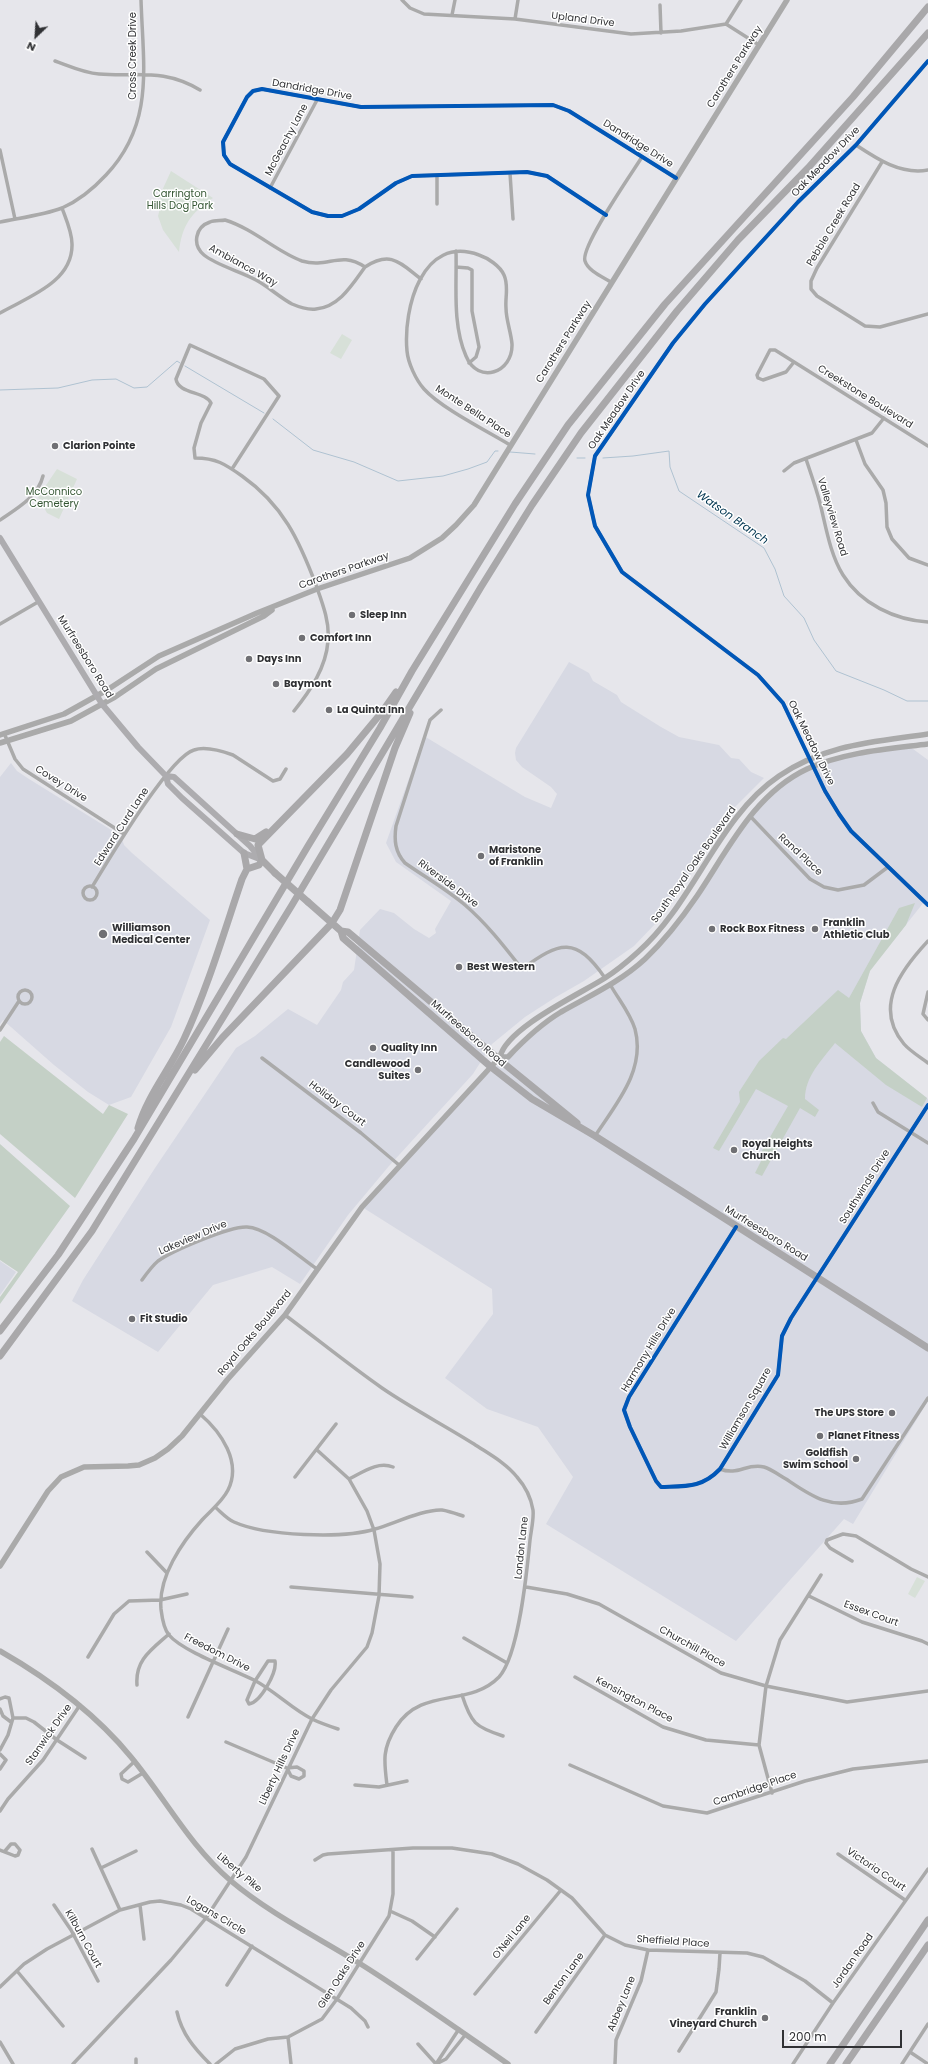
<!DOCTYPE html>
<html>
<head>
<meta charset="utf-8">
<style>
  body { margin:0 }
  #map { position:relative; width:928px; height:2064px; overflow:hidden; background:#e6e6eb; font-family:Poppins,sans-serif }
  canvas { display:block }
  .north { position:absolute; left:16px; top:16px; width:40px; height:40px; -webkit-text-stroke:3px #fff; paint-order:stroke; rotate:205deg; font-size:11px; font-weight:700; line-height:16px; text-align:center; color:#303134 }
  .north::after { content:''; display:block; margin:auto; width:14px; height:18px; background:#303134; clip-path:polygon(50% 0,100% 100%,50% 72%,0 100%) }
  .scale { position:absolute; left:782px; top:2030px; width:120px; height:18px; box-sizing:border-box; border:2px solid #303134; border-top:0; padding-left:5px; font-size:12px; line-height:14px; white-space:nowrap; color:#303134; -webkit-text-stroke:3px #fff; paint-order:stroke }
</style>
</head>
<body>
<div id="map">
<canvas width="928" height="2064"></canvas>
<div class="north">N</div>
<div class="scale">200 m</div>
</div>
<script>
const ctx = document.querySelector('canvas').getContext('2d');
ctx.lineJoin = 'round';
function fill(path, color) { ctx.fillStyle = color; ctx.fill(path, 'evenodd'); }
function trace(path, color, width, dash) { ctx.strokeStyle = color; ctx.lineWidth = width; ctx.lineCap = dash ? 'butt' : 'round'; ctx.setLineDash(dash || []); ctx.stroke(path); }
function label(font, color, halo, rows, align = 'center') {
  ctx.font = font + ' Poppins,sans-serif'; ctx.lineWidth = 3; ctx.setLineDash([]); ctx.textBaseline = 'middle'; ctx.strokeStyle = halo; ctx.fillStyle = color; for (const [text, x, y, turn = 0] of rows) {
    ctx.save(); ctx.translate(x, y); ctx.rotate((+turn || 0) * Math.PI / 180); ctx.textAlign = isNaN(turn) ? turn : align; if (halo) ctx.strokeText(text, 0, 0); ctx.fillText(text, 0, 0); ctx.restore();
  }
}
const built = new Path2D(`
  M569,662L589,673L593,681L617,695L621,702L661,727L679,737L719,745L731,758L739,759L751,772L764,778L729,813L673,902L656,923L634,946L584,981L556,997L525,1017L492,1044L473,1074L389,1166L348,1215L300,1284L272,1267L213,1285L158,1352L72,1301L83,1280L155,1168L236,1048L255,1036L288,1009L317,1025L341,990L343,982L354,970L360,930L380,909L394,913L414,929L429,938L436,933L435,929L451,901L396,862L386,843L424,736L525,797L551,808L557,794L551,787L522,767L516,760L515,753L516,748Z
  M909,746L928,760V905L924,902L870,970L860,1003L861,1031L876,1058L928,1099V1401L853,1524L844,1519L736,1641L546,1524L573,1477L538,1427L487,1409L445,1378L493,1314L492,1289L362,1207L470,1089L550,1020L611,986L662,942L761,803L797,774L834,759Z
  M11,763L17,771L29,779L121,836L124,845L132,853L210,920L171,1027L131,1097L109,1105L88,1092L54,1065L3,1020L0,1024V777Z
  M0,1261L16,1272L0,1295Z`);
const green = new Path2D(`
  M171,171L213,198C191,213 182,225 179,252L163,230L158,216L161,204L160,195Z
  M342,334L352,340L341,359L330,353Z
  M57,469L77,479L59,519L47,513L38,497Z
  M917,1577L925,1581L915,1598L908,1594Z`);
const forest = new Path2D(`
  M915,903L906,925L870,971L860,1003L861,1031L876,1058L927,1098L922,1107L886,1085L835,1043C822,1060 805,1076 805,1099L819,1110L815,1117L800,1108L762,1176L755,1173L762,1159V1151L788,1106L756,1089L719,1151L713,1148L740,1102L739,1092L759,1061L783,1038L786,1039L838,990L849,998L899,908Z
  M4,1036L103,1114L109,1105L128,1114L75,1198L0,1134V1042Z
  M0,1144L70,1206L0,1304V1297L18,1272L0,1260Z`);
const stream = new Path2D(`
  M185,366L264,413
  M0,390L58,388L92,380L116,379L134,388L147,387L177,361L180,363
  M273,419L313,450L354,462L398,481L443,476L468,469L487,462L495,451H498
  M510,452L535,454
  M577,458H585
  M603,458L633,456L669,451L670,467L679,491L764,548L775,569L784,596L804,618L814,640L836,671L884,690L907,701H928`);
const street = new Path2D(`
  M402,0L410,8L424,14L515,19L631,34L681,31L726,24L759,45
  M660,5L661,33
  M452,15L455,0
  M515,19L518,0
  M726,24L741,0
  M55,61C69,66 84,73 99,74C138,77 163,68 200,90
  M928,61L856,145L798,202L705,304L673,343L595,456L588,495L595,526L622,572L758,675L783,703L825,791L839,814L851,831L928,905
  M856,145C877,159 901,175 928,170
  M0,150L15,219
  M882,162L817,268L811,281V289L817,296L865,326L880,327L928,314
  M510,173L513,219
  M437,175V204
  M270,188L317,100
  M606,215L547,176L527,172L412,176L396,183L359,209L342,216H328L312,212L230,164L224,155L223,142L247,97L253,91L262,89L361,107L553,105L569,111L676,178
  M225,220C254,229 277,252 302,261C329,269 339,250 365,267C352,285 339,307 316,309C308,310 299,307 292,304C279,297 269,287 256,280C242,272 216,265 204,255C192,245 195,227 210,222C215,220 221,221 225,220Z
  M0,222C19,218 44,215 62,208C78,201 94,188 106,175C155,123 143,66 141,0
  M456,251C457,285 452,324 466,356C478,385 513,373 512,344C511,332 506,320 506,308C505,297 509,286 504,275C500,266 488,258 479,255C422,234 403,309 407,351C408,363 416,380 424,389C441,408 487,431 510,445
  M365,267C391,250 400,263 421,279
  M456,267L468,268L472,270V311L479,347L476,357L469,363
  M611,282C603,277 588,271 585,261C580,247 632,173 642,157
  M0,313C28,297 73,282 72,244C72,232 66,219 62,208
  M794,362L786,372L763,380L758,378L757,375L770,350H775L928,446
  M856,440L865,464L883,490L886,503L887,527L892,539L909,558L928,565
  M806,459C811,474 816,488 820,503C826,527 830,554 843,575C861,604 895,620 928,622
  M232,469L279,396L264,379L190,345L176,379C178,394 205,391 211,403L201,423L194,448L195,458C216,458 225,464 242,476C283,505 299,540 316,585C322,602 330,622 328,641C326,668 310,691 294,711
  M784,471L794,463L872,433L884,418
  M0,520C16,509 38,497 43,476
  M0,624L38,602
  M441,710L430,720L396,826C394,840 395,852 405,863C425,877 446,889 465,905C487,924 504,946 522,969C560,941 576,936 605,978
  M4,733L15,759L23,769L124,834
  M750,816L810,879L824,887L838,890L864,885L888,867
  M83 893a7 7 0 1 1 14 0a7 7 0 1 1-14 0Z
  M92,887C108,861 169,757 194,750C205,746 222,751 233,755L273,781L280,779L286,769
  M928,941C901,970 873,1007 904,1044C910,1051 920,1057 928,1063
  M18 997a7 7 0 1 1 14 0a7 7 0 1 1-14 0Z
  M928,992L923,1014L928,1020
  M0,1030L19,1001
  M262,1058L361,1133L399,1165
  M873,1103L878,1112L928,1143
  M595,1136C616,1104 646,1070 635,1029C630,1013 619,1000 611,986
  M736,1227L629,1397L624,1410L630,1427L656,1481L661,1487C686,1486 702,1488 720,1469L778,1375L782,1336L791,1318L928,1105
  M142,1280C147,1273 152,1266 158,1261C172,1251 230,1226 247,1227C268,1228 299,1257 317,1269
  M285,1315C317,1339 349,1365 382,1388C411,1408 444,1425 474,1444C489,1454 506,1463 517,1477C525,1486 531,1498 533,1510C534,1519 531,1531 530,1540C527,1571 519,1655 499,1677C469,1708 422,1686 396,1727C382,1749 384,1761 387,1785
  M200,1414C221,1432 242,1462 228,1490C222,1502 210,1511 202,1520C182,1542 158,1577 161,1609C162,1617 163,1628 169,1635C182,1651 234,1670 254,1680C275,1691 292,1709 312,1719C320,1723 329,1726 338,1729
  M720,1469C738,1476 746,1463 764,1467C771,1469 779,1475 786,1479C810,1495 831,1511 862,1499L928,1398
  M295,1477L336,1424
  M349,1479C363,1472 378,1461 393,1467
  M215,1507C221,1512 227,1519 234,1522C265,1536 343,1539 375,1529C393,1524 424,1509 442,1510C449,1511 457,1514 463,1516
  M147,1552L167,1573
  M852,1561L830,1548L826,1543L827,1540L843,1534L856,1536L911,1569L928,1577
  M291,1587L412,1597
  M526,1587L567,1594L599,1604L721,1673L766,1686L847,1702L928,1691
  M809,1596L862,1622L922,1641L928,1644
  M464,1638L507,1663
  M88,1657L114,1614L129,1601L160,1600L187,1594
  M268,1661H275C277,1672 261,1702 249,1704L247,1700L255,1681Z
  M575,1677L663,1727L706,1740L759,1745
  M137,1685C135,1660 151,1650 169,1634
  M462,1695C471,1723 475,1727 503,1736
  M0,1699L5,1697L9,1698L13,1718
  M0,1709L3,1716L11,1722
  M188,1717L228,1629
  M226,1742L287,1768
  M0,1750L8,1735L13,1718H26L34,1722L57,1740L85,1758
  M0,1754L6,1760L0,1769
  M135,1761L121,1774L122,1779L128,1782L143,1773
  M570,1765L663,1806L707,1813L805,1781L853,1769L928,1761
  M297,1767L304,1771V1776L299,1779L291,1776L287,1768Z
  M355,1785L379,1787L407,1781
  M772,1793L759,1745L766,1686L780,1640L821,1575
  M0,1811L8,1799L43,1760L80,1705
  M92,1849L120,1910
  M0,1850L15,1856L18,1855L20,1850L15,1844H11L5,1851
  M838,1854L905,1900
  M315,1860L323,1855L328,1854L413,1848H452L492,1854L518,1864L547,1880L572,1898L605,1935L625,1945L648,1950L747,1953L763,1957L805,1981L833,2003
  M101,1868L136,1851
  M54,1905L71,1930L98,1981
  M140,1905L144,1939
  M390,1911L412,1921L435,1937
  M417,1959L457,1909
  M17,1971L63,2026
  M227,1985L252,1946
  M0,1987L24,1964L47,1949L120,1910L150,1902L160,1901L181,1905L191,1909L351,2008L365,2021L368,2027
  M475,1994L561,1890
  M177,2012C182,2034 194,2048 210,2064
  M536,2032L605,1935
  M288,2037L291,2064
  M0,2042L13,2064
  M418,2044L436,2064
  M679,2051L716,1992L719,1969L720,1953
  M910,2052L928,2064
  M136,2059V2064
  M73,2064L171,1960L206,1918L246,1857L312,1719L331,1690L367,1647L372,1633L379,1596L380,1564L374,1530L367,1511L349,1479L317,1450
  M216,2064L235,2049L268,2039L288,2037L322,2019L337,1999L389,1916L393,1894V1850
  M436,2064L446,2059L466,2034
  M436,2064L459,2029
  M615,2064L616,2040L641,1981L648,1950
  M793,2064L833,2003L928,1869
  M902,2064L928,2024`);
const secondary = new Path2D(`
  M0,735L64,714L107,690L159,656L257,613L317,589L410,558L442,538L456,525L474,505L787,0
  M0,743L71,721L115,697L156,669L264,616L272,610
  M500,1057H508C524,1040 541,1024 561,1012C591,995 620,982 645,959C665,940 682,918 697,896C728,850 754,794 807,769C844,752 888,749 928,744
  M0,1566L48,1491L61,1477L84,1467L128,1466L139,1465L155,1458L168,1449L182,1436L227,1380L285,1315L362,1207L500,1057C506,1028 580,994 605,978C616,971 627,962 638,952C694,903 718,817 779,776C826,744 874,742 928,734
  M0,1651C49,1679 95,1713 131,1757C165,1798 189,1845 231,1881C269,1913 317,1937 359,1963C410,1995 459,2030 508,2064`);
const primary = new Path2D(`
  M0,538L102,704L138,747L166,776L168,784L182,798L244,853L262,860
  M166,776L174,777L250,846L261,859`);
const highway = new Path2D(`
  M237,834L255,839L266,832
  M244,853L247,869
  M262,860L258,845L347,754L382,712L396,692
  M262,860L275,873
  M308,902L341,931L343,938L491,1067L532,1099L595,1136L928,1348
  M341,931L348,932L507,1066L577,1123
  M195,1070L222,1038L332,923L340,910L395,748L410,713
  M138,1128C147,1096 170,1069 184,1039C208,987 224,932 242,879L247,869L259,865L262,860
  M0,1331L58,1255L134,1139L308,846L380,728L412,671L515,504L568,425L665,304L853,97L928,7
  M0,1356L92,1231L292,905L481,587L532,505L581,433L677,311L738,240L808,168L928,33
  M830,2064L928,1920
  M846,2064L928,1945`);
const highwayBridge = new Path2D(`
  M275,873L308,902`);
const cycleway = new Path2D(`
  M928,61L856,145L798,202L705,304L673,343L595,456L588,495L595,526L622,572L758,675L783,703L825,791L839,814L851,831L928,905
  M606,215L547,176L527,172L412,176L396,183L359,209L342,216H328L312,212L230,164L224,155L223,142L247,97L253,91L262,89L361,107L553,105L569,111L676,178
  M736,1227L629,1397L624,1410L630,1427L656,1481L661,1487C686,1486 702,1488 720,1469L778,1375L782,1336L791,1318L928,1105`);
const markers = [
  [55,446,4,"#707074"],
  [352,615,4,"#707074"],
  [302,638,4,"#707074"],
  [249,659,4,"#707074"],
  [276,684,4,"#707074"],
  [329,710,4,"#707074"],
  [481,856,4,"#707074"],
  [712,929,4,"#707074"],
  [815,929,4,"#707074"],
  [103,934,5,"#707074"],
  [459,967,4,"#707074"],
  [373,1048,4,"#707074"],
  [418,1070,4,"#707074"],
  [734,1150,4,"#707074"],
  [132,1319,4,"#707074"],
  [892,1413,4,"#707074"],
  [820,1436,4,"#707074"],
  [856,1459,4,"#707074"],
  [765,2018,4,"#707074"]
];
const streetNames = [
  ["Upland Drive",583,20,7],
  ["Cross Creek Drive",133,56,-90],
  ["Carothers Parkway",735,67,-58],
  ["Dandridge Drive",312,90,10],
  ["McGeachy Lane",287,140,-62],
  ["Dandridge Drive",638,144,32],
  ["Oak Meadow Drive",826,162,-46],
  ["Pebble Creek Road",834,225,-59],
  ["Ambiance Way",243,266,29],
  ["Carothers Parkway",564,342,-58],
  ["Creekstone Boulevard",865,397,32],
  ["Oak Meadow Drive",617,410,-56],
  ["Monte Bella Place",473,412,33],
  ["Valleyview Road",832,517,73],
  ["Carothers Parkway",344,571,-19],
  ["Murfreesboro Road",85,657,58],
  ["Oak Meadow Drive",811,743,64],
  ["Covey Drive",61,784,32],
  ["Edward Curd Lane",122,827,-57],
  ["Rand Place",800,855,43],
  ["South Royal Oaks Boulevard",694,865,-55],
  ["Riverside Drive",448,884,37],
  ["Murfreesboro Road",468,1034,41],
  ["Holiday Court",337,1104,37],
  ["Southwinds Drive",865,1187,-58],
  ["Murfreesboro Road",766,1234,32],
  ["Lakeview Drive",193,1238,-23],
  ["Royal Oaks Boulevard",255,1333,-50],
  ["Harmony Hills Drive",649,1350,-59],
  ["Williamson Square",746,1409,-60],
  ["London Lane",522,1548,-84],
  ["Essex Court",871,1614,20],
  ["Churchill Place",692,1647,29],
  ["Freedom Drive",217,1653,27],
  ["Kensington Place",634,1700,28],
  ["Stanwick Drive",49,1735,-55],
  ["Liberty Hills Drive",280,1767,-65],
  ["Cambridge Place",755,1789,-19],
  ["Victoria Court",876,1870,34],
  ["Liberty Pike",239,1873,40],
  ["Logans Circle",216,1916,30],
  ["O'Neil Lane",512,1937,-51],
  ["Kilburn Court",83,1939,61],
  ["Sheffield Place",673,1942,4],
  ["Jordan Road",853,1961,-55],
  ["Glen Oaks Drive",342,1975,-57],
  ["Benton Lane",564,1979,-54],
  ["Abbey Lane",622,2004,-68]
];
const parkNames = [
  ["Carrington",180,194],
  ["Hills Dog Park",180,206],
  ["McConnico",54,492],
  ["Cemetery",54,504]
];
const poiNames = [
  ["Clarion Pointe",63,446],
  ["Sleep Inn",360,615],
  ["Comfort Inn",310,638],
  ["Days Inn",257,659],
  ["Baymont",284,684],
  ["La Quinta Inn",337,710],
  ["Maristone",489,850],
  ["of Franklin",489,862],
  ["Franklin",823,923],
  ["Athletic Club",823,935],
  ["Williamson",112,928],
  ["Medical Center",112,940],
  ["Rock Box Fitness",720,929],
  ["Best Western",467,967],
  ["Quality Inn",381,1048],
  ["Candlewood",410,1064,"right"],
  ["Suites",410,1076,"right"],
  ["Royal Heights",742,1144],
  ["Church",742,1156],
  ["Fit Studio",140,1319],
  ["The UPS Store",884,1413,"right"],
  ["Planet Fitness",828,1436],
  ["Goldfish",848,1453,"right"],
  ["Swim School",848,1465,"right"],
  ["Franklin",757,2012,"right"],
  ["Vineyard Church",757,2024,"right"]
];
const waterNames = [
  ["Watson Branch",732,518,35]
];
fill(built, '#d7d9e3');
fill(green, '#d7e0d8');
fill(forest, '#c4d0c6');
trace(stream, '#afc2d1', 1);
trace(street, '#aaa', 3.5);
trace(secondary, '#aaa', 5.5);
trace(primary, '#adacaf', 6);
trace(highway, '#a9a8aa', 7);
trace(highwayBridge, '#a9a8aa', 7);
trace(cycleway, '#0057b8', 4);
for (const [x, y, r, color] of markers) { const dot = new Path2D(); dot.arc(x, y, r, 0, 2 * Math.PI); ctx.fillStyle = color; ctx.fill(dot); trace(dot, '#fff', 1.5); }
label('10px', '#303134', '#fff', streetNames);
label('10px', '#345633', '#fff', parkNames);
label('bold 10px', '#303134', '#fff', poiNames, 'left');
label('italic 11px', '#023651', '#fff', waterNames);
</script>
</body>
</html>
